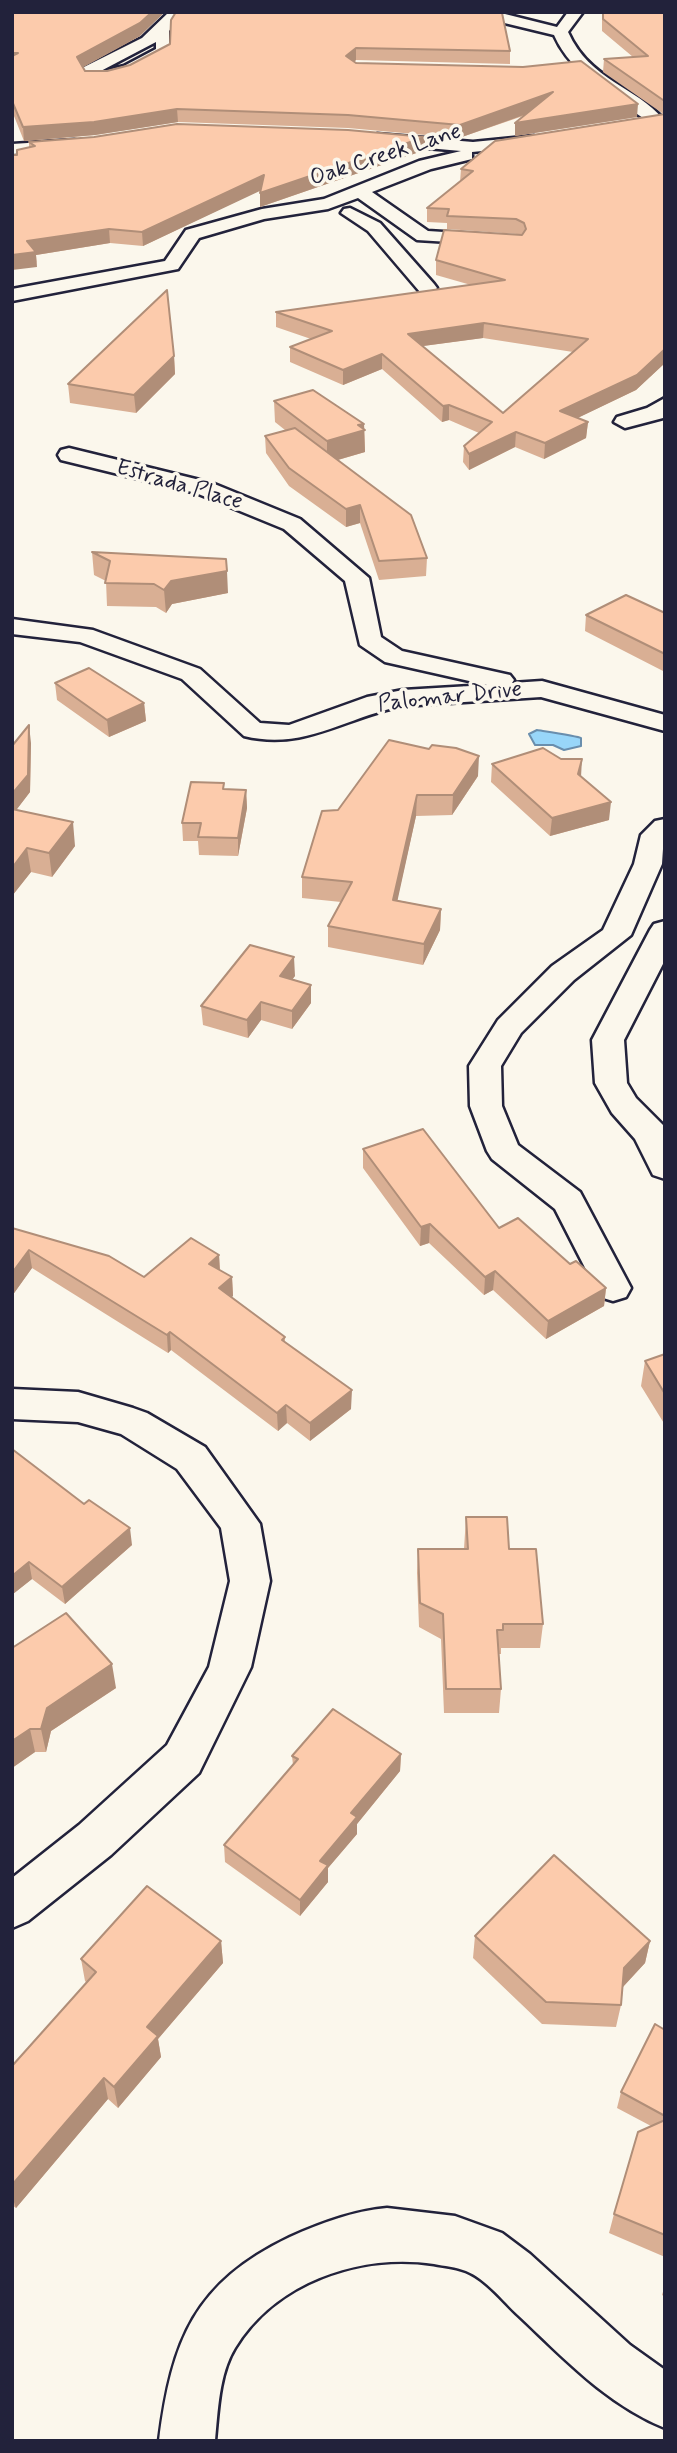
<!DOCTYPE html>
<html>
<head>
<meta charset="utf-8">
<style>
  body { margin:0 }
  #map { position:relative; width:677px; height:2453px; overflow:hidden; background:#fbf7ec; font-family:Mynerve,sans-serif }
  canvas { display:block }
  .frame { position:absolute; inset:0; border:14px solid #22223b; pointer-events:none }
</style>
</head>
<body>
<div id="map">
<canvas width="677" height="2453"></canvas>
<div class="frame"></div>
</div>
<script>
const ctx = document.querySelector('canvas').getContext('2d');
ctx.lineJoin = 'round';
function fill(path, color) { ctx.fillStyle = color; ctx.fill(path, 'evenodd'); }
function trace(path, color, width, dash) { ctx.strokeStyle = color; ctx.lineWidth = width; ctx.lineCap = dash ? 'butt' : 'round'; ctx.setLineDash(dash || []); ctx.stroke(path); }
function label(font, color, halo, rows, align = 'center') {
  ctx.font = font + ' Mynerve,sans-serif'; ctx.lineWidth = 7; ctx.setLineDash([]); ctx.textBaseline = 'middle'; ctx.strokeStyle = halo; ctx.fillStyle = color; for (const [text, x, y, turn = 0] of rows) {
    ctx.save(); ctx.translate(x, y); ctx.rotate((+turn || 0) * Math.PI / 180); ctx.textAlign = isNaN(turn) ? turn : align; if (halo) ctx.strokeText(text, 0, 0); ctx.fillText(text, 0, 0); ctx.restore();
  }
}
const water = new Path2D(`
  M537,730C543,731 578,736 581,738V746L564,750L553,745H535L529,734Z`);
const street = new Path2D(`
  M169,12H184L169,31V54C147,68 114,88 86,81L80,71L82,68L142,38ZM156,42V49L124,66L97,73Z
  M459,12L501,13L557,27L568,12H583L568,32C590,81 636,86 664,120L656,125L650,123C616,98 572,76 554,35Z
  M377,134L473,142L534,136L542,141L534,146L472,152V159L431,169L372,192L428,231L490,235L499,241L497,245L417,240L358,198L328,209L264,219L199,238L178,269L12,301V289L165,261L186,230L262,209L324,199L419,161L461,151L371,143L369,139Z
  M74,140L80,141L82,145L80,149L12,154V144Z
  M350,208L380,223L434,284L437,288L434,292H420L368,231L341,213L344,209Z
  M665,398L663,418L625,428L614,422L617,417L647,408Z
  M69,448L212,483L300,519L369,578L381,637L402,651L510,675L514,680L512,683L542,681L665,715V731L541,697L403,706C345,717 305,751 244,736L182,679L80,642L12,634V619L93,630L200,669L260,723L289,725L367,697L403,690L487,685L385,662L360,645L345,581L284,529L196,493L61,460L58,455L61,450Z
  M665,819L662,864L631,935L574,980L521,1033L501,1066L502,1106L518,1145L580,1192L631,1288L626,1297L613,1301L600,1297L555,1209L492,1159L487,1151L470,1106L469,1066L498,1020L552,966L603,930L634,864L641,835L655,821Z
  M665,921V960L624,1040L627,1083L636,1098L665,1127V1179L653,1175L635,1139L612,1113L595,1083L592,1040L650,930L654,924Z
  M12,1389L78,1392L133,1408L147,1413L205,1447L260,1524L270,1581L251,1667L199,1773L111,1855L28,1921L12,1928V1878L79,1825L167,1745L209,1667L230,1581L221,1528L177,1469L121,1434L78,1422L12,1419Z
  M387,2208L455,2216L502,2233L530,2254L630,2345L665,2370V2428C606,2404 564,2358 518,2315C503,2301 486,2279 466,2271C456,2267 444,2266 434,2264C361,2253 276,2281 235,2348C219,2374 218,2411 215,2441H159C172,2340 194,2283 290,2237C321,2223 353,2211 387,2208Z`);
const wall = new Path2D(`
  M12,12L140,36L83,67L85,71H107L130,65L170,44L510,51V64L356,60L354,62L637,117L515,136L526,115L459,138L348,128L178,122L95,135L24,141L12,111Z
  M602,12H665V113H662L603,72L604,59L633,57L602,31Z
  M665,114V363L636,390L577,418L588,422L586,438L544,459L515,447L469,470L463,462L464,446L479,433L449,420L442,422L382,369L343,385L290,362V347L311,339L276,327V312L471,285L436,275V260L517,234L447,229V223L427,222V208L460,182L461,169ZM483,338L573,352L503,413L423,346Z
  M29,142L425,150L260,207V190L143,246L110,243L36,255L37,267L17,155L29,148Z
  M174,356L175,374L136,413L70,403L68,384Z
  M274,401L364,424L365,452L338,460L427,558L426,576L379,580L360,523L346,527L289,486L266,453L265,436L285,430L275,422Z
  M92,552L228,593L172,604L166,613L156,607L107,606L106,581L94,575Z
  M665,613V672L585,631L586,615Z
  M55,683L144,703L146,721L109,737L57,700Z
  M31,743L30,792L16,810L75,846L52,877L31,872L12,896V746Z
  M492,764L581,776L609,820L550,836L491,782Z
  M478,776L452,815L416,816L397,900L441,909L440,930L423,965L328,947V926L341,902L302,898V877L338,810Z
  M224,789L246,790L247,808L238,856L199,855L198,841H183L182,823Z
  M295,976L292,979L311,985V1003L292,1029L261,1020L248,1038L203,1025L201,1006Z
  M363,1149L499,1228L570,1264L606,1288L604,1306L546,1339L493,1290L484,1295L429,1243L420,1246L363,1168Z
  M12,1228L144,1277L219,1255L220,1270L232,1277L233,1296L231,1297L285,1337V1343L351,1409L310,1441L287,1423L278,1431L171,1350L168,1353L32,1268L12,1296Z
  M665,1354V1425L641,1386L645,1361Z
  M12,1449L132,1545L65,1604L32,1579L13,1594H12Z
  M466,1517L509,1549L543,1624L540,1648H501V1654H499L501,1689L499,1713H444L441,1639L419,1627L417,1573L418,1549H464Z
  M12,1648L116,1688L51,1731L46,1752H35L12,1768Z
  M401,1754L400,1771L357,1824V1834L328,1868V1882L300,1916L225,1862L224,1845L293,1765L292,1756Z
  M475,1936L650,1941L645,1963L623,1987L621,2005L616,2027L542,2024L473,1958Z
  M221,1941L223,1963L158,2039L161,2057L118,2108L108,2099L16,2208L12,2205V2066L87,1983L85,1981L81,1959Z
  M665,2030V2257L609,2233L614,2214L651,2126L617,2108L621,2092Z
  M665,2285V2297L662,2295Z`);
const shadedWall = new Path2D(`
  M152,12H165L140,36L78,70L77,57Z
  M356,48V60L346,69V56Z
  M553,92L552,105L459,138L460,125Z
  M638,104L637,117L515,136V123Z
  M177,109L178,122L95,135L24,141L23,127Z
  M425,137V150L260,207V193Z
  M264,175V189L143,246L142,232Z
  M109,229L110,243L36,255L37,267L12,270V256L27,241Z
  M484,323L483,338L408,348V334Z
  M665,349V363L636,390L559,427L560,411Z
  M382,354V369L343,385V370Z
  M174,356L175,374L136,413L134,395Z
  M449,405V420L442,422L443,406Z
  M588,422L586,438L544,459L545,443Z
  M364,424L365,452L327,463V441L358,425Z
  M516,432L515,447L469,470V454Z
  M360,505V523L346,527V509Z
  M227,571L228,593L172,604L166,613L164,590L171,581Z
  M144,703L146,721L109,737L107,720Z
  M29,725L31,743L30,792L14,813L12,794Z
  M479,756L478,776L452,815L453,795Z
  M582,759L581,777L578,774Z
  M246,790L247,808L238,856V838Z
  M417,795L416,816L393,921V900Z
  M611,802L609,820L550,836L552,818Z
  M73,822L75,846L52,877L49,853Z
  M27,848L31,872L12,896V868Z
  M441,909L440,930L423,965L424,944Z
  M294,957L295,976L281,994L280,976Z
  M311,985V1003L292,1029V1011Z
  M261,1002V1020L248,1038L247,1020Z
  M430,1224L429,1243L420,1246L421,1227Z
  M29,1250L32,1268L12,1296V1273Z
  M219,1255L220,1274L209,1264Z
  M495,1271L493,1290L484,1295L485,1277Z
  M232,1277L233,1296L220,1307L219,1288Z
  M606,1288L604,1306L546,1339L548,1321Z
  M170,1332L171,1350L168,1353L167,1335Z
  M352,1390L351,1409L310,1441V1423Z
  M286,1405L287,1423L278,1431L277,1413Z
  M130,1528L132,1545L65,1604L62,1587Z
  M29,1562L32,1579L13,1594L12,1576Z
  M112,1664L116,1688L51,1731L46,1752L41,1729L47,1708Z
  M30,1729L35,1752L12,1768V1741Z
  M401,1754L400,1771L357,1824V1834L328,1868V1882L300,1916V1900L320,1861L351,1813Z
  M221,1941L223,1963L158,2039L161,2057L118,2108L114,2087L147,2027Z
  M650,1941L645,1963L620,1990L624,1968Z
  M104,2078L108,2099L16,2208L12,2196V2185Z`);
const building = new Path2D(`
  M12,12H152L140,23L77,57L85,71H107L130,65L170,44L171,20L176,12H500L502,13L510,51L356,48L346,56L356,63L523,67L581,61L638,104L515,123L553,92L460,125L348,115L177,109L94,122L23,127L12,101V56L18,53H12Z
  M603,12H665V100H663L604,59L648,56L603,19Z
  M665,114V349L637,375L560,411L588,422L545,443L516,432L469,454L464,446L492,422L449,405L443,406L382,354L343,370L290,347L332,331L276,312L505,280L436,260L444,230L522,235L526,229L524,223L516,219L447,216L449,209L427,208L473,171L461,169L495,141ZM484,323L588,339L503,413L408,334Z
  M177,124L348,130L425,137L260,193L264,175L142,232L109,229L27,241L36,252L12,255V155H17V150L35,146L29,142L94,137Z
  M167,290L174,356L134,395L68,384Z
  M313,390L364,424L358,425L365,430L327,441L274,401Z
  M295,428L411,515L427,558L379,561L360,505L346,509L289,468L265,436Z
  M92,552L226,559L227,571L171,581L164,590L154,584L105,583L110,561Z
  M626,595L665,613V654L586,615Z
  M89,668L144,703L107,720L55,683Z
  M29,725L28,775L12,794V746Z
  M389,740L429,749L432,745L456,748L479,756L453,795H417L393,900L441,909L424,944L328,926L352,882L302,877L322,811L338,810Z
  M543,748L561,759H582L578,774L611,802L552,818L492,764Z
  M191,782L224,783L223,789L246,790L238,838L198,837L201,823H182Z
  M12,809L73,822L49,853L27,848L12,868Z
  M250,945L294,957L280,976L311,985L292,1011L261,1002L247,1020L201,1006Z
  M423,1129L499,1228L518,1218L570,1264L576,1261L606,1288L548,1321L495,1271L485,1277L430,1224L421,1227L363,1149Z
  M12,1228L109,1256L144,1277L191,1238L219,1255L209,1264L232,1277L219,1288L285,1337L282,1340L352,1390L310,1423L286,1405L277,1413L170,1332L167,1335L29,1250L12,1273Z
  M665,1354V1394L645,1361Z
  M12,1449L84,1504L89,1500L130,1528L62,1587L29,1562L12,1576Z
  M466,1517H507L509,1549H536L543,1624H503V1630H497L501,1689H446L443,1614L420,1603L418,1549H468Z
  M66,1613L112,1664L47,1708L41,1729H30L12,1741V1648Z
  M333,1709L401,1754L351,1813L357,1817L320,1861L328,1865L300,1900L224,1845L298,1759L292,1756Z
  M554,1855L650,1941L624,1968L621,2005L546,2002L475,1936Z
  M147,1886L221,1941L147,2027L158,2036L114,2087L104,2078L12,2185V2066L96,1972L81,1959Z
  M655,2024L665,2030V2116L621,2092Z
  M665,2120V2235L614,2214L638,2132Z`);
const farStreetnames = [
  ["Oak Creek Lane",386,156,-18],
  ["Estrada Place",179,486,16],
  ["Palomar Drive",450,698,-6]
];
fill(water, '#98d6f9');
trace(water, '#698ead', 2);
trace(street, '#22223b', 5);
fill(street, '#fbf7ec');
fill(wall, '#d9af94');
fill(shadedWall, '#b08e78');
fill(building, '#fccbac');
trace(building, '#b08e78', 2);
label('23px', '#22223b', '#fbf7ec', farStreetnames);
</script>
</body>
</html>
